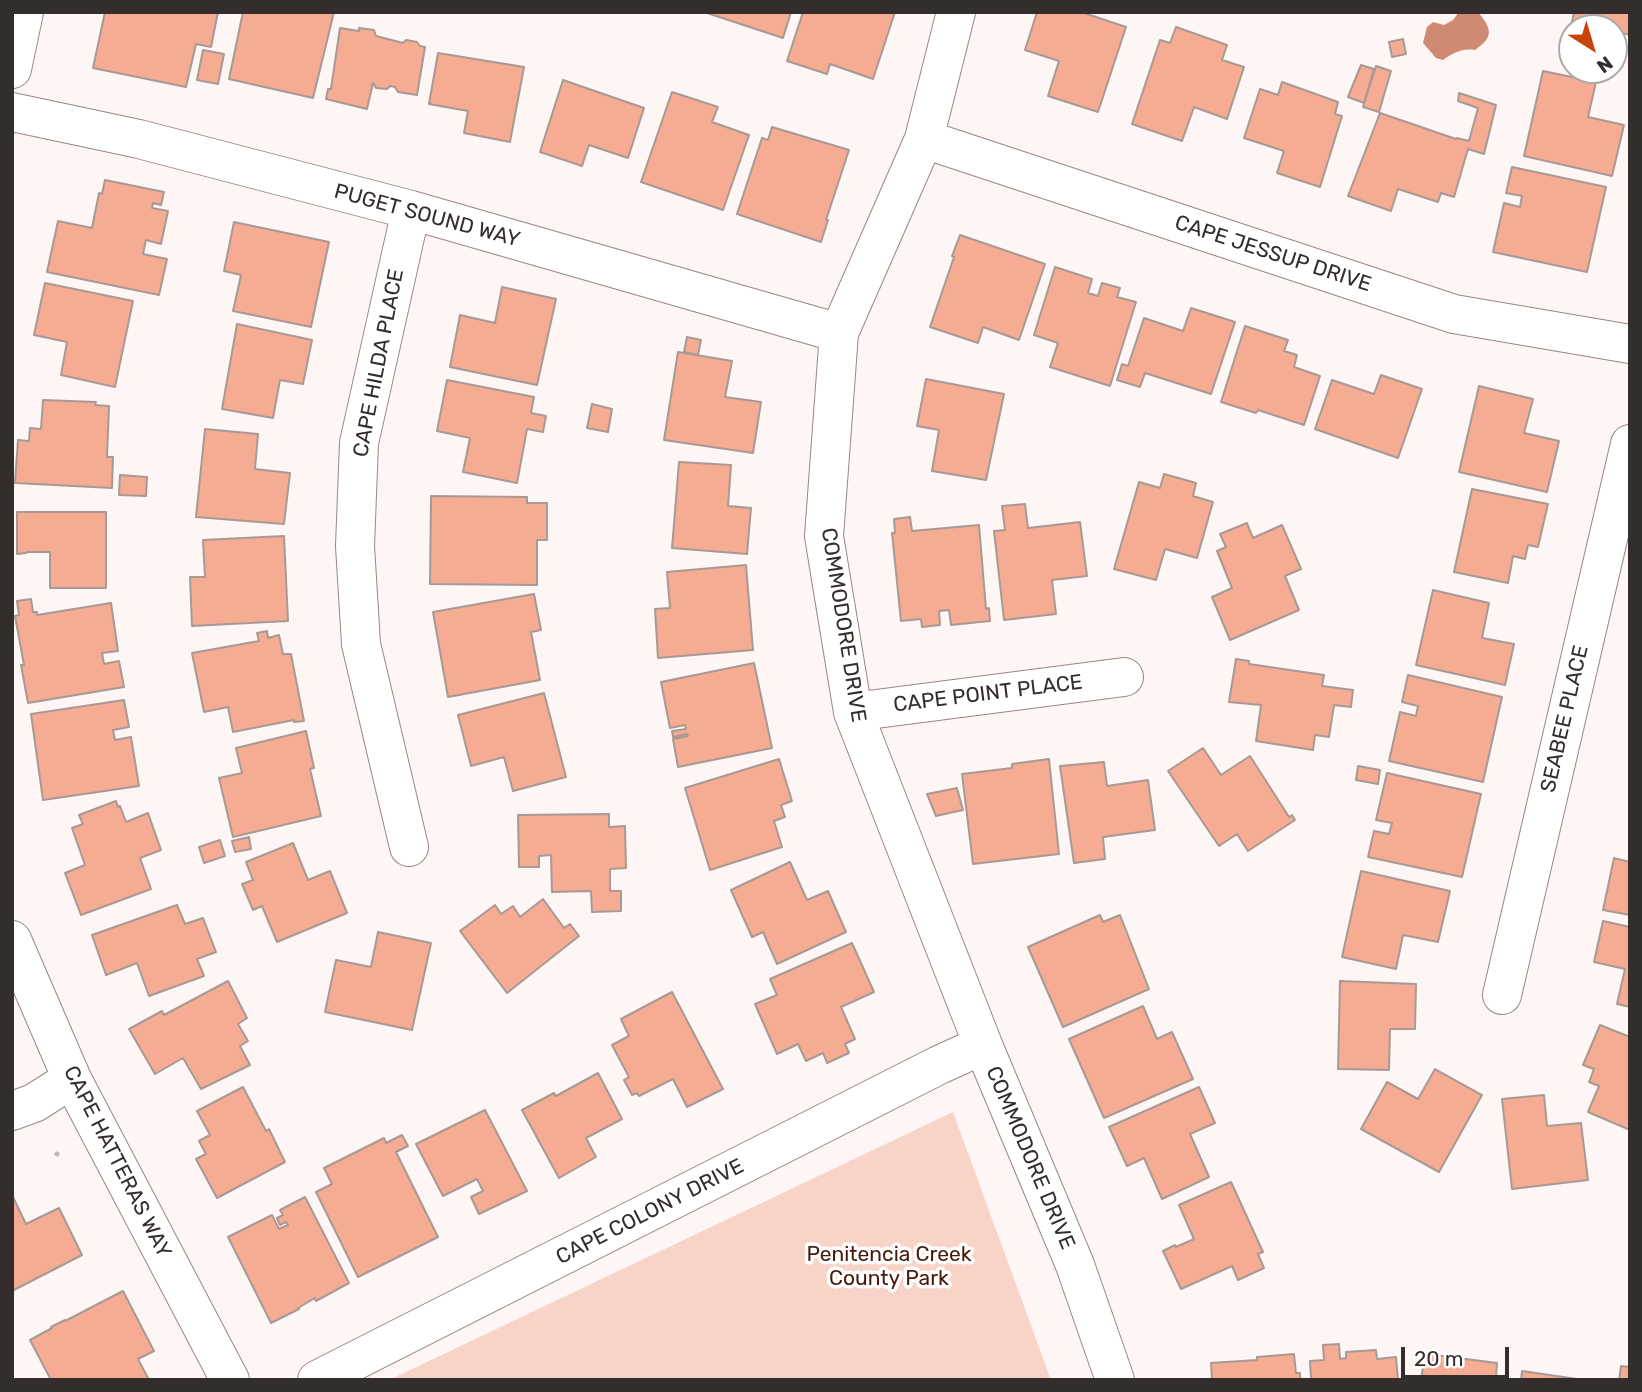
<!DOCTYPE html>
<html>
<head>
<meta charset="utf-8">
<style>
  body { margin:0 }
  #map { position:relative; width:1642px; height:1392px; overflow:hidden; background:#fdf6f4; font-family:Rubik,sans-serif }
  canvas { display:block }
  .frame { position:absolute; inset:0; border:14px solid #332d2b; pointer-events:none }
  .north { position:absolute; left:1558px; top:14px; width:70px; height:70px; box-sizing:border-box; background:#fff; border:2px solid #adabaa; border-radius:50%; rotate:143deg; font-size:19px; font-weight:700; line-height:28px; text-align:center; color:#332d2b }
  .north::after { content:''; display:block; margin:auto; width:24px; height:32px; background:#ca4409; clip-path:polygon(50% 0,100% 100%,50% 72%,0 100%) }
  .scale { position:absolute; left:1401px; top:1347px; width:108px; height:32px; box-sizing:border-box; border:4px solid #332d2b; border-top:0; padding-left:9px; font-size:21px; line-height:24px; white-space:nowrap; color:#332d2b; -webkit-text-stroke:5px #fff; paint-order:stroke }
</style>
</head>
<body>
<div id="map">
<canvas width="1642" height="1392"></canvas>
<div class="frame"></div>
<div class="north">N</div>
<div class="scale">20 m</div>
</div>
<script>
const ctx = document.querySelector('canvas').getContext('2d');
ctx.lineJoin = 'round';
function fill(path, color) { ctx.fillStyle = color; ctx.fill(path, 'evenodd'); }
function trace(path, color, width, dash) { ctx.strokeStyle = color; ctx.lineWidth = width; ctx.lineCap = dash ? 'butt' : 'round'; ctx.setLineDash(dash || []); ctx.stroke(path); }
function label(font, color, halo, rows, align = 'center') {
  ctx.font = font + ' Rubik,sans-serif'; ctx.lineWidth = 7; ctx.setLineDash([]); ctx.textBaseline = 'middle'; ctx.strokeStyle = halo; ctx.fillStyle = color; for (const [text, x, y, turn = 0] of rows) {
    ctx.save(); ctx.translate(x, y); ctx.rotate((+turn || 0) * Math.PI / 180); ctx.textAlign = isNaN(turn) ? turn : align; if (halo) ctx.strokeText(text, 0, 0); ctx.fillText(text, 0, 0); ctx.restore();
  }
}
const green = new Path2D(`
  M953,1112L1051,1380H389Z`);
const water = new Path2D(`
  M1459,12H1478C1492,29 1494,37 1475,50C1462,48 1453,53 1443,60L1436,58L1423,43L1427,27L1433,22L1444,25L1453,20Z`);
const building = new Path2D(`
  M105,12H218L211,47L196,44L186,87L93,68Z
  M243,12H334L313,98L229,79Z
  M704,12H791L783,38Z
  M803,12H895L873,79L830,64L827,74L787,61Z
  M1037,12H1081L1126,27L1098,112L1048,96L1059,61L1025,50Z
  M1574,12H1630V35L1622,33L1614,74L1596,70H1614V28H1572V65L1563,64Z
  M1176,27L1227,45L1222,60L1244,67L1227,119L1194,107L1182,141L1132,124L1160,40L1170,43Z
  M340,28L359,31V28L374,30L376,36L403,43L406,40L417,42L420,46L425,47L417,95L398,92L395,87L390,86L387,89L376,88L373,83L367,109L326,99L328,89H331Z
  M1403,39L1406,54L1392,57L1389,42Z
  M203,50L224,54L218,84L197,80Z
  M438,53L524,67L510,142L464,133L468,111L429,104Z
  M1361,65L1374,69L1364,103L1348,97Z
  M1376,66L1391,71L1379,112L1363,107Z
  M1543,71L1596,82L1588,117L1624,125L1612,176L1524,156Z
  M563,80L644,108L628,158L589,145L582,166L540,152Z
  M1282,82L1338,102L1335,114L1342,116L1320,187L1277,173L1284,151L1244,138L1260,89L1278,95Z
  M672,92L718,107L712,122L749,135L723,210L641,182Z
  M1459,93L1496,105L1484,154L1468,149L1454,197L1441,193L1438,202L1398,189L1391,211L1348,196L1380,113L1456,139L1457,138L1469,141L1478,108L1458,101Z
  M772,127L849,150L826,220H828L821,242L737,214L762,138L768,140Z
  M1512,167L1606,187L1587,272L1493,252L1504,203L1520,207L1522,196L1506,193Z
  M105,180L164,192L161,205L153,203L152,208L168,211L161,244L146,240L143,254L167,259L159,295L47,272L58,221L92,228L99,193L102,194Z
  M234,222L329,242L311,327L233,311L241,275L224,271Z
  M960,235L1045,264L1019,340L983,327L978,343L930,327L954,257L952,256Z
  M1055,267L1092,279L1088,293L1098,296L1102,283L1120,288L1117,297L1136,302L1110,386L1050,367L1058,343L1034,335Z
  M45,283L133,301L115,387L61,375L67,342L34,335Z
  M502,287L556,299L537,385L450,367L460,315L495,323Z
  M1191,308L1235,322L1211,394L1145,373L1140,387L1117,380L1122,364L1128,366L1144,318L1183,331Z
  M237,324L312,340L303,384L280,380L273,418L222,409Z
  M1245,326L1288,340L1284,351L1297,355L1294,367L1320,376L1304,425L1258,410L1256,413L1221,402Z
  M687,337L701,340L698,355L684,352Z
  M678,352L732,361L725,397L761,402L753,453L664,440Z
  M1381,375L1422,389L1398,458L1315,429L1332,380L1374,394Z
  M926,379L1004,394L986,480L932,471L939,430L917,426Z
  M447,380L534,397L531,413L546,416L543,432L527,429L517,483L463,472L470,438L437,431Z
  M1479,386L1533,399L1524,433L1559,441L1547,492L1459,472Z
  M43,400L96,402L95,405L109,406L107,457H113L112,488L15,483L18,440L29,441L30,428L41,429Z
  M592,404L612,409L608,432L587,428Z
  M205,429L258,434L255,469L290,473L284,524L196,517Z
  M679,462L731,465L728,506L751,508L747,554L672,548Z
  M1164,474L1196,483L1193,496L1213,502L1197,558L1165,549L1156,580L1114,569L1139,482L1160,488Z
  M120,475L147,477L146,496L119,495Z
  M1472,489L1548,504L1538,547L1528,545L1525,559L1513,556L1508,583L1454,572Z
  M431,496L527,497V503H547V540H537V585L430,584Z
  M1025,504L1028,528L1080,522L1087,576L1052,580L1056,614L1004,620L994,531L1005,530L1002,506Z
  M17,512H106V588H50V552H27L26,553L17,554Z
  M910,517L912,531L979,525L986,609L989,608L990,621L951,625L949,610L939,611L940,625L922,627L921,619L901,621L892,533H895L894,519Z
  M1247,523L1253,538L1282,525L1301,569L1285,576L1299,610L1230,640L1212,597L1232,588L1217,551L1226,547L1220,534Z
  M284,536L288,621L192,626L190,577H205L203,540Z
  M746,565L753,650L658,658L655,609L670,608L667,572Z
  M1433,590L1489,603L1482,638L1514,644L1505,685L1416,665Z
  M534,594L541,630L531,632L540,680L448,697L433,612Z
  M31,599L33,612H37V615L111,603L118,651L102,653L104,664L119,661L124,687L28,703L21,665H24L15,616L19,615L17,601Z
  M267,631L268,638L279,635L283,654H291L304,721L294,722V720L233,732L228,707L204,712L192,653L259,641L257,633Z
  M1236,659L1249,661V664L1324,675L1322,686L1353,690L1351,707L1334,705L1329,737L1315,735L1313,750L1256,741L1261,705L1229,702Z
  M754,663L772,748L678,767L673,739L688,736L687,734L673,737L672,731L686,729L685,725L670,728L661,682Z
  M1408,675L1502,697L1483,782L1389,761L1400,712L1416,716L1418,706L1402,702Z
  M544,693L566,777L513,791L504,757L471,766L458,715Z
  M124,700L129,727L113,730L115,740L131,737L139,786L43,800L31,714Z
  M306,731L314,768L310,769L321,816L233,837L219,778L242,773L236,748Z
  M1203,748L1221,775L1250,756L1289,817L1292,815L1295,820L1248,851L1237,834L1219,846L1168,771Z
  M779,759L792,801L781,805L785,817L774,821L782,847L710,870L685,788Z
  M1049,759L1059,854L973,864L962,774L1012,768V764Z
  M1104,762L1107,786L1148,780L1155,830L1103,837L1105,859L1074,863L1060,766Z
  M1358,766L1380,770L1378,784L1356,780Z
  M1387,773L1481,794L1462,877L1368,857L1374,831L1389,834L1392,823L1376,820Z
  M957,788L963,810L936,816L927,794Z
  M116,801L118,807L120,806L126,822L148,813L161,850L140,858L151,889L81,915L65,873L85,865L72,828L83,824L79,815Z
  M609,814V827L625,826L626,868L610,869V891H621V911L592,912L591,891L552,892L551,855L539,856V867H519L518,815Z
  M249,837L251,849L235,852L232,841Z
  M220,840L225,856L204,863L199,847Z
  M293,843L308,880L330,871L347,913L277,942L262,906L253,910L242,884L253,880L246,862Z
  M1614,858L1630,862V915L1603,910Z
  M790,862L807,900L828,891L846,932L777,964L763,932L752,937L731,890Z
  M1361,871L1450,891L1438,942L1403,935L1396,969L1342,957Z
  M543,899L564,928L570,924L579,936L507,993L460,931L495,905L501,914L513,906L520,917Z
  M177,905L185,924L203,918L216,952L197,959L204,976L149,996L137,963L106,975L92,935Z
  M1100,915L1103,922L1120,915L1149,989L1063,1027L1028,947Z
  M1603,921L1630,927V1007L1617,1004L1625,969L1594,962Z
  M378,932L431,943L412,1030L325,1012L336,960L371,967Z
  M852,943L874,992L841,1007L855,1039L845,1044L849,1053L827,1063L823,1053L806,1061L798,1044L777,1054L755,1004L777,995L770,979Z
  M228,981L247,1018L238,1024L248,1041L240,1046L250,1065L201,1089L183,1058L155,1074L129,1029L162,1011L164,1015Z
  M1340,981L1416,984L1415,1029H1390L1389,1070L1338,1069Z
  M672,992L723,1089L687,1107L673,1079L639,1096L637,1093L632,1095L624,1080L629,1077L612,1045L629,1036L621,1019Z
  M1143,1006L1157,1039L1172,1032L1193,1079L1104,1118L1069,1039Z
  M1600,1025L1630,1037V1130L1588,1112L1599,1086L1589,1082L1594,1069L1583,1065Z
  M1435,1069L1482,1095L1439,1172L1361,1129L1387,1082L1418,1099Z
  M598,1073L622,1119L586,1138L596,1157L559,1178L522,1110L554,1093L556,1096Z
  M243,1087L266,1131L269,1129L285,1162L217,1198L196,1159L206,1154L199,1141L210,1135L197,1111Z
  M1199,1087L1215,1123L1190,1134L1209,1177L1162,1199L1144,1158L1127,1166L1109,1127Z
  M1544,1095L1547,1126L1581,1123L1588,1180L1512,1189L1502,1099Z
  M485,1110L527,1191L479,1214L471,1197L483,1191L477,1179L443,1196L416,1144Z
  M402,1135L408,1146L396,1152L438,1237L358,1277L316,1192L332,1184L324,1168L384,1138L386,1143Z
  M1231,1182L1263,1252L1258,1254L1264,1268L1238,1280L1232,1266L1181,1289L1163,1251L1175,1245L1176,1247L1194,1239L1179,1205Z
  M12,1195L26,1224L59,1208L82,1255L12,1291Z
  M305,1197L349,1283L316,1301L315,1298L298,1308L299,1309L271,1323L228,1237L272,1215L279,1229L288,1225L286,1222L280,1225L277,1218L283,1215L280,1210Z
  M123,1291L154,1351L138,1359L149,1380H51L30,1340L52,1328L51,1327L65,1320V1321Z
  M1339,1344L1340,1359L1346,1358V1352L1376,1350L1377,1359L1396,1357L1398,1380H1311L1310,1361L1324,1360L1323,1345Z
  M1294,1354L1296,1373H1300V1380H1212L1211,1363L1257,1360V1357Z
  M1427,1354L1497,1363L1496,1377H1498V1380H1421L1423,1367H1426Z
  M1621,1366L1630,1367V1380H1619Z
  M1522,1371L1584,1380H1521Z`);
const path = new Path2D(`
  M56,1156L58,1152`);
const minor = new Path2D(`
  M956,12L924,139L839,333L824,536L853,712L983,1045L1075,1265L1115,1380
  M12,69L24,12
  M12,112L139,139L411,210L839,333
  M924,139L1454,314L1630,344
  M853,712L1124,677
  M409,847L361,644L355,546L359,443L411,210
  M12,940L72,1079L230,1380
  M1502,995L1630,444
  M12,1111L34,1103L72,1079
  M317,1380L939,1065L983,1045`);
const streetNames = [
  ["PUGET SOUND WAY",427,216,15],
  ["CAPE JESSUP DRIVE",1273,254,18],
  ["CAPE HILDA PLACE",379,363,-79],
  ["COMMODORE DRIVE",843,625,81],
  ["CAPE POINT PLACE",988,694,-7],
  ["SEABEE PLACE",1565,719,-77],
  ["COMMODORE DRIVE",1030,1158,67],
  ["CAPE HATTERAS WAY",117,1162,63],
  ["CAPE COLONY DRIVE",650,1212,-27]
];
const parkNames = [
  ["Penitencia Creek",889,1255],
  ["County Park",889,1279]
];
fill(green, '#f8d3c7');
fill(water, '#d08972');
fill(building, '#f6ab93');
trace(building, '#a89994', 2);
trace(minor, '#978883', 40);
trace(path, '#bfb8b6', 4.5, [5, 3.5]);
trace(minor, '#fff', 38);
label('21px', '#332d2b', '#fff', streetNames);
label('21px', '#471909', '#fff', parkNames);
</script>
</body>
</html>
